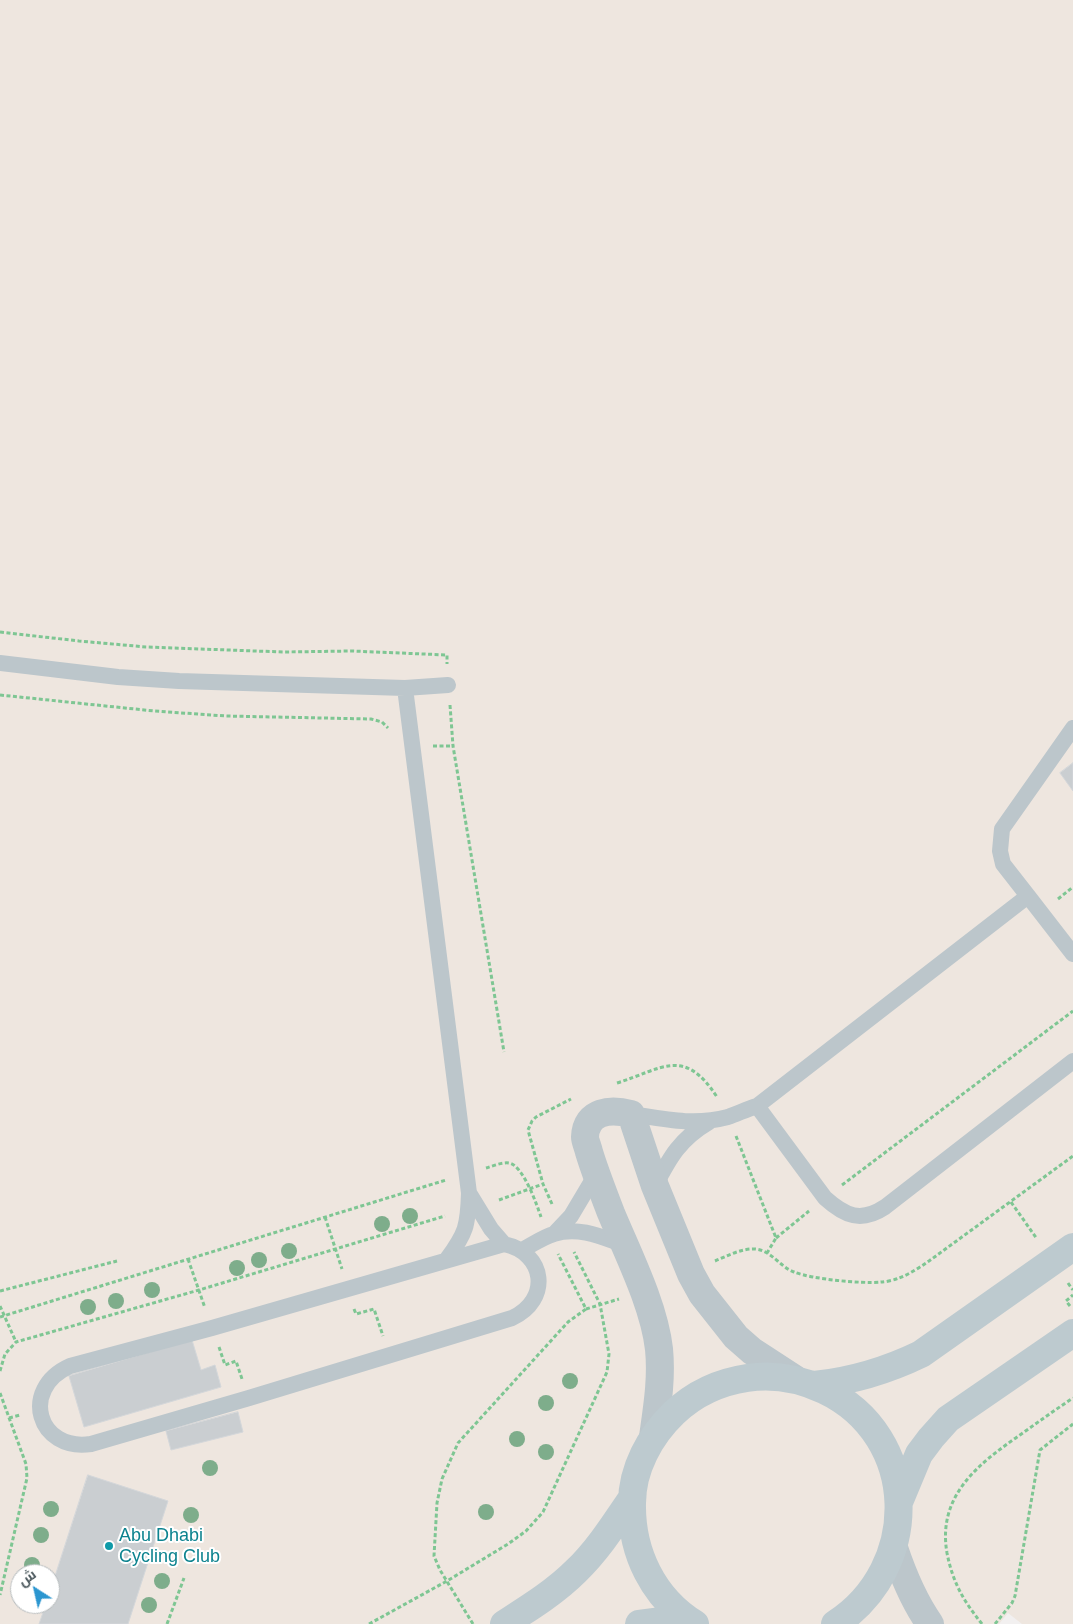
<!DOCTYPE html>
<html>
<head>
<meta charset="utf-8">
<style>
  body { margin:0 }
  #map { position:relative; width:1073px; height:1624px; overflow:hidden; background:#f2f0f0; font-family:Arial,Cairo,sans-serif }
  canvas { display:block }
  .north { position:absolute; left:10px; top:1564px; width:50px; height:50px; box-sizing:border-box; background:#fff; border:1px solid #b6bbbd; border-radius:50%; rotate:325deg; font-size:14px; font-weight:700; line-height:20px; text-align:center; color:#49565b }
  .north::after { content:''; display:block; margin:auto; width:18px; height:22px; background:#2b96d0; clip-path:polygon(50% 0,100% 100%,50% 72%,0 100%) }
</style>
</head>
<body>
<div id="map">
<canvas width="1073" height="1624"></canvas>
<div class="north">ش</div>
</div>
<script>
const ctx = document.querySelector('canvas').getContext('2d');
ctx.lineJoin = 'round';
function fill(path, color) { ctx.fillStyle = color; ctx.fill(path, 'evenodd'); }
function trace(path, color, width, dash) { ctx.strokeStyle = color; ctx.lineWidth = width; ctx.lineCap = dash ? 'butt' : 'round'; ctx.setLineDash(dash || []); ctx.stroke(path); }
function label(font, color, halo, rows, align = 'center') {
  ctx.font = font + ' Arial,sans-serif'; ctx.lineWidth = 4; ctx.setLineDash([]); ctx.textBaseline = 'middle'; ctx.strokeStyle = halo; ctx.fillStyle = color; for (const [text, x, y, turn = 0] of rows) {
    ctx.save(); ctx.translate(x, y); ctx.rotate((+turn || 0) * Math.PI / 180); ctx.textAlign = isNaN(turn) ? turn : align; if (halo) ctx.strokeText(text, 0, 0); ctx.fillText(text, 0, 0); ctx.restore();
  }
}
const sand = new Path2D(`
  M0,0H1073V1624H1022L1008,1613L999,1624H0ZM20,1574H50V1604H20Z`);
const building = new Path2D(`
  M1073,763V791L1060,773Z
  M192,1340L201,1370L215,1365L221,1387L84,1427L69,1376Z
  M238,1412L243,1432L171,1450L166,1431Z
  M88,1475L168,1501L128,1624H39L46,1604H50V1592Z`);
const path = new Path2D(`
  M0,632L79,641L146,647L283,652L352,651L447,655V664
  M0,695L154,711L226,716L371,719L382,722L388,728
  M450,705L453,746L504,1052
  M433,746H453
  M1058,899L1073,887
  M617,1083C662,1069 684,1046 717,1097
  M736,1136L776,1238L767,1253
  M486,1168C493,1166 502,1162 509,1163C523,1165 537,1205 541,1217
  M842,1185L1073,1011
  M499,1200L543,1184
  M1011,1202L1037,1239
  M552,1204L543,1184L528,1130L532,1121L536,1117L571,1099
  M325,1217L342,1269
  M776,1238L809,1211
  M188,1259L205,1308
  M715,1261C727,1256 742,1248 755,1249C771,1250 780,1267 794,1272C811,1279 862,1284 881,1282C886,1282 894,1280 899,1278C910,1274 920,1267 929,1261L1073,1156
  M1068,1283L1073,1290
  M0,1291L117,1261
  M0,1306L16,1342
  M1070,1306L1066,1301L1073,1295
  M354,1309L356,1314L374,1309L383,1336
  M586,1309L619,1299
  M0,1317L446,1180
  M219,1347L225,1365L236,1361L242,1379
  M0,1371L5,1354L16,1342L199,1290L445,1216
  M0,1393L26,1464L27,1478L0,1595
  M9,1418L20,1415
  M167,1624L184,1578
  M369,1624L447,1581L508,1544L526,1531L543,1512L607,1372L609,1354L600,1304L574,1252
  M473,1624L440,1570L434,1556L437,1503L442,1479L458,1443L568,1322L586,1309L558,1254
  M982,1624C963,1600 953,1583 947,1553C937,1496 978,1464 1020,1435C1038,1422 1055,1410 1073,1398
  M995,1624L1012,1603L1015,1596L1040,1450L1073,1424`);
const service = new Path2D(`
  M0,663L118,677L179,681L405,688L448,685
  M405,688L469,1193C468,1226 466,1233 447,1259
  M1028,896L1003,864L1000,851L1002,829L1073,728
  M757,1106L825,1198C845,1216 861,1223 885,1207L1073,1061
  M631,1114C664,1119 694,1126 728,1117C737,1114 747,1109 757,1106L1028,896L1073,954
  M655,1186C670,1157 680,1139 709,1122
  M469,1193L491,1229L504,1244
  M554,1234L571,1216L596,1174
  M504,1244C546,1253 551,1300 512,1318L249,1398L91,1444C38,1452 19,1389 70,1366L212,1328Z
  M522,1250C532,1245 543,1237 554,1234C578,1226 602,1237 624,1245`);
const minor = new Path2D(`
  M653,1437C657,1408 662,1379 659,1349C654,1305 628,1254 611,1213C603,1192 595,1172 589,1152C588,1147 585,1141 585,1137C586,1110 611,1109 631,1114L655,1186L691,1274L702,1294L736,1337L752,1351L795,1379
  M894,1548C903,1575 913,1600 930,1624`);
const secondary = new Path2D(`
  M814,1385C852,1381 886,1371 921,1354L1073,1247
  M899,1502L919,1454L931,1438L948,1419L1073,1333
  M504,1624C529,1608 555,1592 576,1571C598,1550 615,1523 632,1498
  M639,1624L685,1618
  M695,1624C653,1598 631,1552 632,1503C632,1469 650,1436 674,1413C694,1394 720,1382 747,1378C773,1374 800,1379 824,1390C921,1436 922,1568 835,1624`);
const trees = [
  [410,1216],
  [382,1224],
  [289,1251],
  [259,1260],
  [237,1268],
  [152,1290],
  [116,1301],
  [88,1307],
  [570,1381],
  [546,1403],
  [517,1439],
  [546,1452],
  [210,1468],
  [51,1509],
  [486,1512],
  [191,1515],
  [41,1535],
  [32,1565],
  [162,1581],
  [149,1605]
];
const markers = [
  [109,1546,5,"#0f9aa8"]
];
const cultureNames = [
  ["Abu Dhabi",119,1536],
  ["Cycling Club",119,1557]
];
fill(sand, '#eee6df');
fill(building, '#caced1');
trace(building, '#d4d7da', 1);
trace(path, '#7ec693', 3, [4, 2.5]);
trace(service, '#bcc6cb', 16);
trace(minor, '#bcc6cb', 28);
trace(secondary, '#bdcacf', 28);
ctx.fillStyle = '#7ead8b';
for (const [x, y] of trees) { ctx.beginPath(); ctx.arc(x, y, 8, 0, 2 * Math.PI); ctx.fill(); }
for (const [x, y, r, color] of markers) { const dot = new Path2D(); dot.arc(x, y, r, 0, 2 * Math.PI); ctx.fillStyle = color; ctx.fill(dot); trace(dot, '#fff', 2); }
label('18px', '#0d838f', '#fff', cultureNames, 'left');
</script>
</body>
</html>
